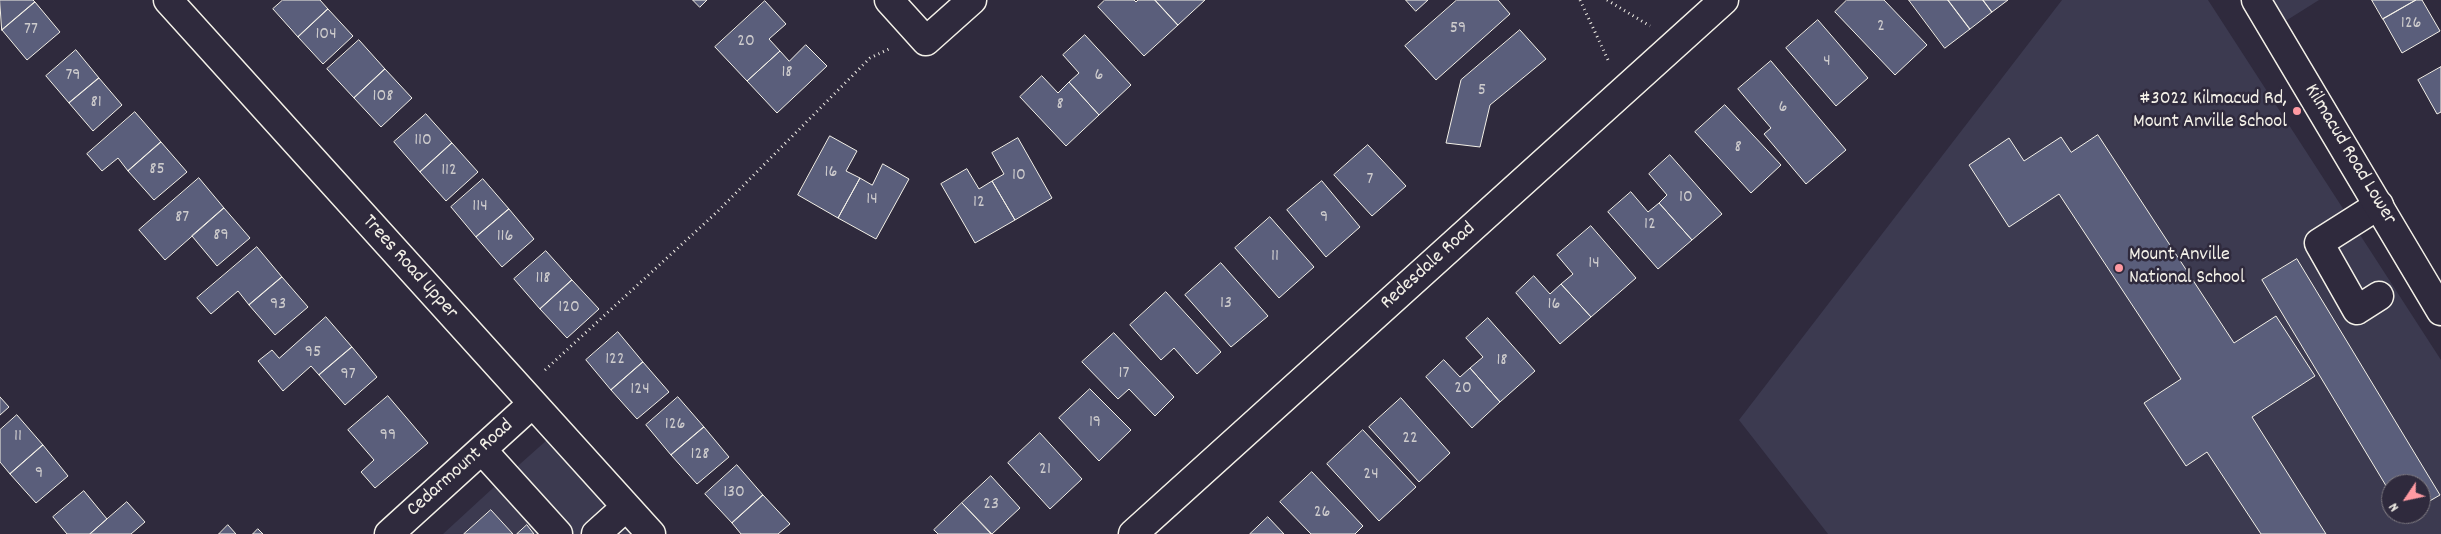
<!DOCTYPE html>
<html>
<head>
<meta charset="utf-8">
<style>
  body { margin:0 }
  #map { position:relative; width:2441px; height:534px; overflow:hidden; background:#2f2a3d; font-family:Dekko,sans-serif }
  canvas { display:block }
  .north { position:absolute; left:2381px; top:474px; width:50px; height:50px; box-sizing:border-box; background:#2f2a3d; border:1px solid #7e7a81; border-radius:50%; rotate:236deg; font-size:14px; font-weight:700; line-height:20px; text-align:center; color:#f4f1e8 }
  .north::after { content:''; display:block; margin:auto; width:18px; height:22px; background:#ff9aa2; clip-path:polygon(50% 0,100% 100%,50% 72%,0 100%) }
</style>
</head>
<body>
<div id="map">
<canvas width="2441" height="534"></canvas>
<div class="north">N</div>
</div>
<script>
const ctx = document.querySelector('canvas').getContext('2d');
ctx.lineJoin = 'round';
function fill(path, color) { ctx.fillStyle = color; ctx.fill(path, 'evenodd'); }
function trace(path, color, width, dash) { ctx.strokeStyle = color; ctx.lineWidth = width; ctx.lineCap = dash ? 'butt' : 'round'; ctx.setLineDash(dash || []); ctx.stroke(path); }
function label(font, color, halo, rows, align = 'center') {
  ctx.font = font + ' Dekko,sans-serif'; ctx.lineWidth = 5; ctx.setLineDash([]); ctx.textBaseline = 'middle'; ctx.strokeStyle = halo; ctx.fillStyle = color; for (const [text, x, y, turn = 0] of rows) {
    ctx.save(); ctx.translate(x, y); ctx.rotate((+turn || 0) * Math.PI / 180); ctx.textAlign = isNaN(turn) ? turn : align; if (halo) ctx.strokeText(text, 0, 0); ctx.fillText(text, 0, 0); ctx.restore();
  }
}
const built = new Path2D(`
  M2062,0H2208L2441,360V534H1828L1739,420ZM2391,484H2421V514H2391Z
  M2259,0H2319L2276,27Z
  M547,440L632,534H443L493,488Z`);
const building = new Path2D(`
  M0,0H33L35,2L2,30Z
  M283,0H320L328,9L298,37L273,9Z
  M693,0H707L700,7Z
  M1105,0H1134L1136,2L1138,0H1155L1178,25L1144,56L1098,7Z
  M1155,0H1205L1178,25Z
  M1406,0H1428L1416,11Z
  M1457,0H1498L1510,14L1436,80L1405,46Z
  M1847,0H1884L1927,45L1895,75L1835,12Z
  M1909,0H1948L1970,29L1945,48Z
  M1948,0H1983L1992,12L1970,29Z
  M1983,0H2008L1992,12Z
  M2372,0H2416L2383,19Z
  M2416,0H2422L2440,31L2402,53L2383,19Z
  M765,1L786,24L769,39L780,51L747,81L715,47Z
  M35,2L60,32L27,60L2,30Z
  M328,9L353,36L323,64L298,37Z
  M1818,20L1868,78L1836,106L1786,48Z
  M1520,30L1546,59L1490,105L1480,147L1446,143L1461,80Z
  M1085,35L1131,85L1099,115L1069,82L1079,73L1063,55Z
  M359,40L385,69L354,98L327,69Z
  M806,45L827,66L777,113L747,81L780,51L789,61Z
  M76,50L99,78L69,103L46,76Z
  M1771,61L1846,150L1806,184L1764,134L1771,128L1738,89Z
  M2441,67V112L2437,114L2418,80Z
  M385,69L412,98L381,127L354,98Z
  M1042,76L1058,93L1069,82L1099,115L1066,146L1020,97Z
  M99,78L122,105L93,131L69,103Z
  M1725,105L1781,165L1751,193L1695,132Z
  M135,112L161,142L128,171L118,158L102,171L87,154Z
  M426,114L452,143L420,172L394,142Z
  M2098,135L2234,343L2276,316L2315,376L2252,417L2326,534H2261L2207,452L2186,466L2144,403L2181,379L2059,194L2009,227L1969,165L2009,138L2024,161L2061,137L2071,152Z
  M830,136L857,151L846,171L860,178L838,218L798,195Z
  M1018,138L1052,198L1015,220L992,181L1004,174L992,153Z
  M161,142L187,172L154,200L128,171Z
  M452,143L478,172L446,201L420,172Z
  M1368,145L1406,186L1372,216L1334,175Z
  M1670,155L1722,214L1692,240L1659,203L1667,195L1649,174Z
  M883,164L909,179L876,239L838,218L860,178L872,185Z
  M967,169L979,189L992,181L1015,220L975,243L941,184Z
  M199,178L224,208L165,260L139,230Z
  M483,179L509,209L476,237L451,207Z
  M1322,181L1360,227L1326,257L1287,210Z
  M1631,192L1648,212L1659,203L1692,240L1658,269L1608,212Z
  M224,208L250,238L217,266L192,236Z
  M509,209L534,239L502,267L476,237Z
  M1270,217L1314,267L1279,298L1235,248Z
  M1591,226L1636,278L1591,317L1561,284L1573,274L1557,255Z
  M257,247L282,277L249,305L238,291L211,314L197,298Z
  M546,251L572,280L540,309L514,279Z
  M2297,259L2440,495L2421,506V484H2391V494L2262,280Z
  M1221,263L1268,316L1231,347L1185,295Z
  M1534,276L1550,294L1561,284L1591,317L1560,344L1516,293Z
  M282,277L308,307L275,335L249,305Z
  M572,280L599,309L567,338L540,309Z
  M1166,292L1221,352L1197,374L1174,348L1161,360L1130,325Z
  M326,317L352,347L319,375L311,366L283,391L258,361L272,350L279,358Z
  M1488,318L1535,371L1500,402L1470,368L1483,357L1466,338Z
  M618,332L643,362L611,390L586,360Z
  M1114,333L1174,397L1155,416L1129,389L1118,399L1082,362Z
  M352,347L377,377L345,405L319,375Z
  M1444,360L1460,377L1470,368L1500,402L1472,428L1426,377Z
  M643,362L669,392L637,419L611,390Z
  M1090,389L1131,430L1099,461L1059,418Z
  M388,396L428,443L375,488L361,472L374,460L348,430Z
  M0,397L9,407L0,415Z
  M678,397L704,427L671,455L646,425Z
  M1401,398L1450,453L1419,482L1369,427Z
  M17,415L43,445L10,474L0,462V430Z
  M704,427L729,457L697,484L671,455Z
  M1363,430L1416,487L1379,521L1327,464Z
  M1040,433L1082,479L1050,509L1008,463Z
  M43,445L68,476L36,503L10,474Z
  M737,465L763,495L732,523L705,494Z
  M1312,472L1363,526L1355,534H1311L1280,502Z
  M991,476L1020,508L992,534L962,503Z
  M84,491L107,519L90,534H67L53,517Z
  M763,495L790,524L778,534H741L732,523Z
  M127,502L145,522L131,534H90Z
  M962,503L991,534H938L934,530Z
  M491,510L513,534H464Z
  M1268,517L1284,534H1250Z
  M228,525L236,534H219Z
  M527,525L534,534H517Z
  M258,529L263,534H253Z`);
const path = new Path2D(`
  M1580,0L1609,62
  M1607,0L1650,26
  M545,370L717,212L870,58L891,48`);
const minor = new Path2D(`
  M168,0L651,534
  M889,0L926,41L972,0
  M2379,205L2319,243L2357,310L2379,296
  M482,450L558,534
  M389,534L532,404
  M596,534L626,507
  M1133,534L1724,0`);
const major = new Path2D(`
  M2256,0L2441,311`);
const markers = [
  [2297,111,5,"#ff9aa2"],
  [2119,268,5,"#ff9aa2"]
];
const numberNames = [
  ["126",2411,25],
  ["2",1881,28],
  ["59",1458,30],
  ["77",31,31],
  ["104",326,36],
  ["20",746,43],
  ["4",1827,63],
  ["18",787,74],
  ["79",73,77],
  ["6",1099,77],
  ["5",1482,92],
  ["108",383,98],
  ["81",96,104],
  ["8",1060,106],
  ["6",1783,109],
  ["110",423,142],
  ["8",1738,149],
  ["85",157,171],
  ["112",449,172],
  ["16",831,174],
  ["10",1019,177],
  ["7",1370,181],
  ["10",1686,199],
  ["14",872,201],
  ["12",979,204],
  ["114",480,208],
  ["87",182,219],
  ["9",1324,219],
  ["12",1650,226],
  ["89",221,237],
  ["116",505,238],
  ["11",1275,258],
  ["14",1594,265],
  ["118",543,280],
  ["13",1226,305],
  ["93",278,306],
  ["16",1554,306],
  ["120",569,309],
  ["95",313,354],
  ["122",615,361],
  ["18",1502,362],
  ["17",1124,375],
  ["97",348,376],
  ["20",1463,390],
  ["124",640,391],
  ["19",1095,424],
  ["126",675,426],
  ["99",388,437],
  ["11",18,438],
  ["22",1410,440],
  ["128",700,456],
  ["21",1045,471],
  ["9",39,475],
  ["24",1371,476],
  ["130",734,494],
  ["23",991,506],
  ["26",1322,514]
];
const poiNames = [
  ["#3022 Kilmacud Rd,",2287,100],
  ["Mount Anville School",2287,123],
  ["Mount Anville",2129,256,"left"],
  ["National School",2129,279,"left"]
];
const streetNames = [
  ["Kilmacud Road Lower",2349,155,59],
  ["Redesdale Road",1429,267,-42],
  ["Trees Road Upper",409,268,48],
  ["Cedarmount Road",461,469,-42]
];
fill(built, '#3c3a50');
fill(building, '#5a5e7b');
trace(building, '#f4f1e8', 1);
trace(minor, '#f4f1e8', 31);
trace(major, '#f4f1e8', 31);
trace(path, '#f4f1e8', 3, [1, 4]);
trace(minor, '#2f2a3d', 28);
trace(major, '#2f2a3d', 28);
for (const [x, y, r, color] of markers) { const dot = new Path2D(); dot.arc(x, y, r, 0, 2 * Math.PI); ctx.fillStyle = color; ctx.fill(dot); trace(dot, '#2f2a3d', 2); }
label('18px', '#cecccd', null, numberNames);
label('20px', '#f4f1e8', '#2f2a3d', poiNames, 'right');
label('20px', '#f4f1e8', '#2f2a3d', streetNames);
</script>
</body>
</html>
